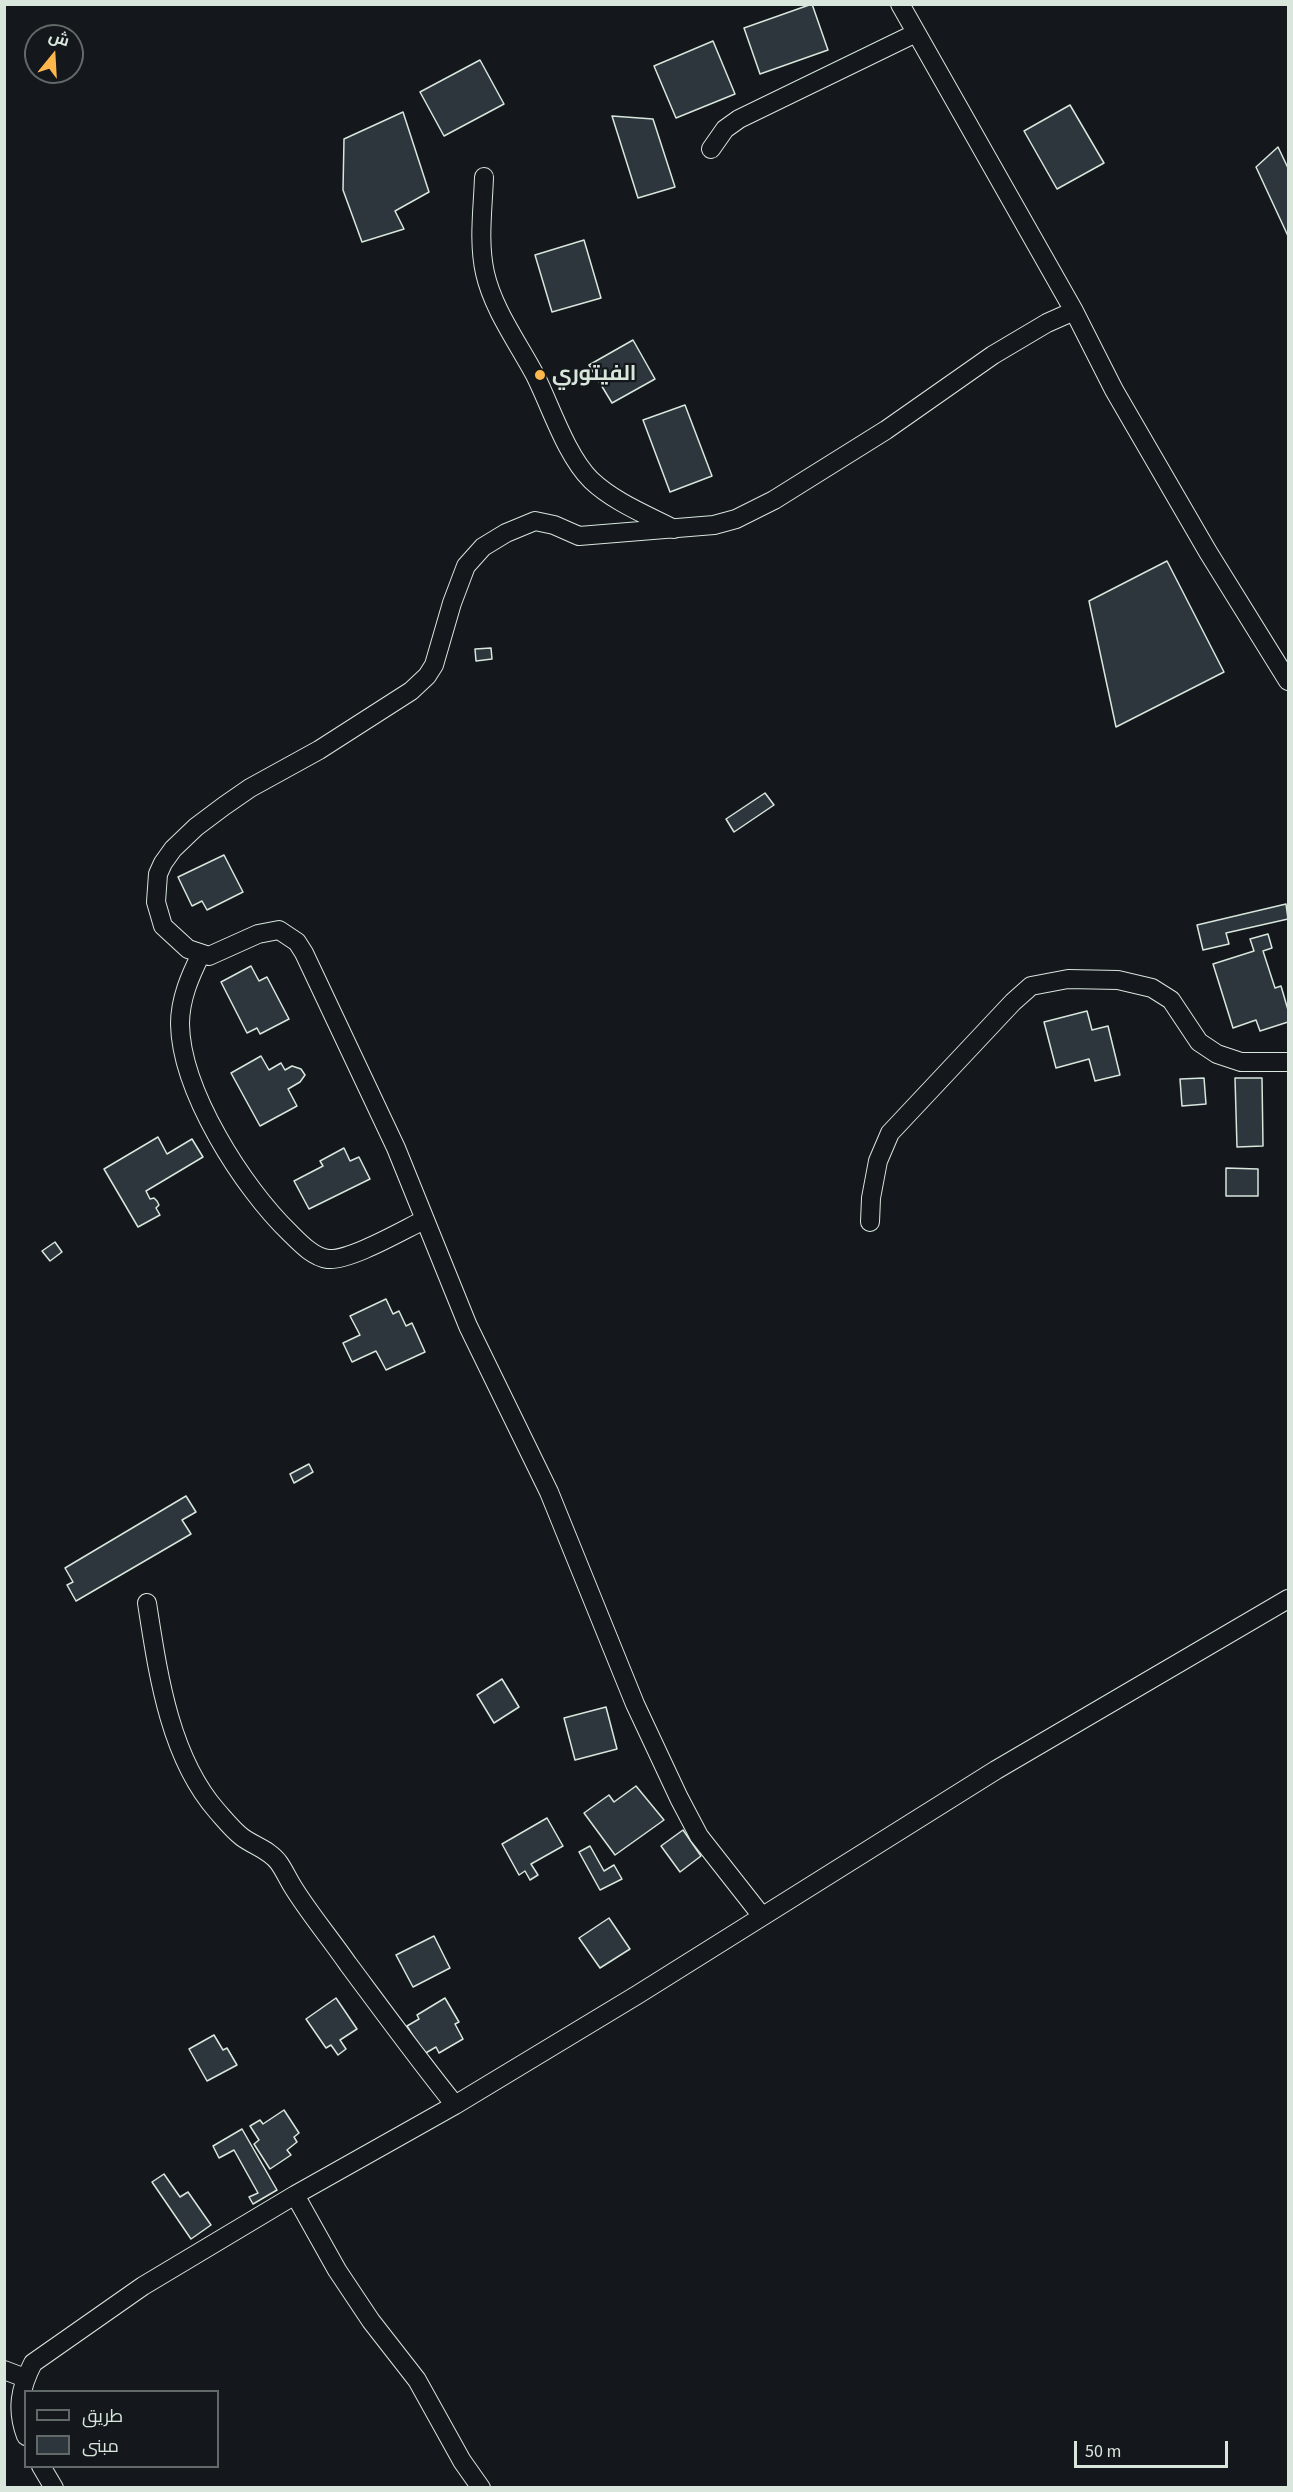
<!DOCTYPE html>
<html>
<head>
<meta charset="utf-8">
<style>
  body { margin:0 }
  #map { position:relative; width:1293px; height:2492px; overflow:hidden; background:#14181c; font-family:"Source Sans 3",Cairo,sans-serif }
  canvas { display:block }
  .frame { position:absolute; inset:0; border:6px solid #d8e6dc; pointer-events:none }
  .legend { position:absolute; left:24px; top:2390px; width:195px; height:78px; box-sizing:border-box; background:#14181c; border:2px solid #626a69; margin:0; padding:8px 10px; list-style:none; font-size:18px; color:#d8e6dc }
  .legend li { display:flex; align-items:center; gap:12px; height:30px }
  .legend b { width:30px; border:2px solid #626a69 }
  .north { position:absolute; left:24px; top:24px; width:60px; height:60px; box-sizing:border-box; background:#14181c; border:2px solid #626a69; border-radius:50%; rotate:18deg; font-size:16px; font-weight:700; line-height:24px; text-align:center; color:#d8e6dc }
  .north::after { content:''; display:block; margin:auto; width:21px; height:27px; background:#ffb74d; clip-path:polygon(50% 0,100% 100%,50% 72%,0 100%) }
  .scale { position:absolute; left:1074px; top:2441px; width:154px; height:27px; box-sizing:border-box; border:3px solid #d8e6dc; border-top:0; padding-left:8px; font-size:18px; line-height:21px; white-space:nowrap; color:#d8e6dc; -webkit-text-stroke:4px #14181c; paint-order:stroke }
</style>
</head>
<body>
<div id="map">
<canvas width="1293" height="2492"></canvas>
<div class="frame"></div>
<ul class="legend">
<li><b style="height:8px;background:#14181c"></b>طريق</li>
<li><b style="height:16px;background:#2c363c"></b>مبنى</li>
</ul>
<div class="north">ش</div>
<div class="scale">50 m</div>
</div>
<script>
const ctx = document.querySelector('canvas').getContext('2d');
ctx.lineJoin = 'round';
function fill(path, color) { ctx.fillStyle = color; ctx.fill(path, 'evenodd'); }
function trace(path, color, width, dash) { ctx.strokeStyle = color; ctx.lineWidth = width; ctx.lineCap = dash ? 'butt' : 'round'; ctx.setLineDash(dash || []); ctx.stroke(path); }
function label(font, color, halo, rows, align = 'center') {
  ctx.font = font + ' "Source Sans 3",Cairo,sans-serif'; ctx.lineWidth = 4.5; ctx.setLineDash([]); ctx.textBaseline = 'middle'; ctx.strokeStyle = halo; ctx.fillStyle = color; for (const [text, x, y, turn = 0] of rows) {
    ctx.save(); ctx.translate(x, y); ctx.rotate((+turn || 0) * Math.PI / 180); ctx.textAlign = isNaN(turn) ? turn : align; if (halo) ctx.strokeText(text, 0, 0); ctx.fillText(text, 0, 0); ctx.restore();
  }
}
const building = new Path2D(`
  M812,4L828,50L760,74L744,28Z
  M713,41L735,94L676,118L654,66Z
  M480,60L504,104L444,136L420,92Z
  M1070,105L1104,163L1057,189L1024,131Z
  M403,112L429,192L395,211L404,229L362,242L343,190L344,139Z
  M612,116L653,119L675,187L638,198Z
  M1278,147L1288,168V236L1256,167Z
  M584,240L601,298L552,312L535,255Z
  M633,340L655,379L612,403L589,365Z
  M685,405L712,476L670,492L643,420Z
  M1167,561L1224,672L1116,727L1089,601Z
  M491,648L492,659L476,661L475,649Z
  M765,793L774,805L734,832L726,819Z
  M224,855L243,892L207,910L202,901L192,906L178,877Z
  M1286,904L1288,919L1226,933L1229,944L1203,950L1197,925Z
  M1268,934L1272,948L1263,951L1275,988L1281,986L1288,1010V1022L1260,1031L1256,1020L1233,1028L1213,964L1254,951L1250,939Z
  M251,966L259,981L267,977L289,1019L260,1034L257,1028L247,1033L221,982Z
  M1087,1011L1092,1030L1108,1026L1120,1075L1095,1081L1089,1059L1056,1068L1044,1022Z
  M261,1056L269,1070L281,1063L285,1070L292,1066L301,1069L305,1075L300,1082L288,1089L297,1106L260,1126L231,1073Z
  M1204,1078L1206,1104L1182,1106L1180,1079Z
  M1235,1078H1262L1263,1146L1237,1147Z
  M158,1137L167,1154L192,1139L203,1157L146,1191L150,1199L154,1198L157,1201L159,1205L156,1208L160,1215L138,1227L104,1169Z
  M344,1148L350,1161L359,1157L370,1179L309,1209L294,1181L323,1166L320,1161Z
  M1226,1168L1258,1169V1196H1226Z
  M55,1242L62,1252L50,1261L42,1251Z
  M386,1299L393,1314L399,1311L406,1326L412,1323L425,1352L386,1370L376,1351L352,1362L343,1343L360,1335L350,1316Z
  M309,1464L313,1472L294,1483L290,1474Z
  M186,1496L196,1512L182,1520L191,1534L76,1601L67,1585L73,1582L65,1568Z
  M502,1679L519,1707L494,1723L477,1695Z
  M606,1707L617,1749L575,1760L564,1718Z
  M636,1786L664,1820L615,1855L584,1813L609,1795L614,1802Z
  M547,1818L563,1846L531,1864L538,1875L530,1880L525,1871L519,1875L502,1844Z
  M683,1830L701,1856L680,1872L661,1846Z
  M590,1846L604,1871L614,1865L622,1879L600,1890L579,1852Z
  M609,1918L630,1949L600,1968L579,1938Z
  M434,1936L450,1968L413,1987L396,1955Z
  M336,1998L357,2029L340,2040L346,2049L338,2055L331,2045L326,2048L306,2019Z
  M445,1998L459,2022L455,2024L463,2039L439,2053L436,2047L424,2054L407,2026L419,2019L417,2015Z
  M214,2035L223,2050L227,2048L237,2065L207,2081L189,2049Z
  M284,2110L299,2133L294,2137L297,2142L287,2150L291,2155L270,2169L254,2144L259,2140L250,2126L260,2120L263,2124Z
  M242,2129L277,2190L253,2204L249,2197L258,2193L234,2150L219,2158L213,2146Z
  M164,2174L180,2197L188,2192L211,2225L191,2239L152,2182Z`);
const street = new Path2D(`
  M900,4L1074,311L1114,390L1208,552L1288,681
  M711,149L725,129L739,119L916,33
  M484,177C483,208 478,242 485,273C493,309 518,343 535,375C551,407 566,455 591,480C614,502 647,515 674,529
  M201,954C190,976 180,999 180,1024C181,1091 243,1188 290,1233C300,1243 313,1257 328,1259C350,1261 403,1230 424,1220
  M870,1222L871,1198L878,1161L890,1133L1013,1002L1031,986L1068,979L1118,980L1152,988L1171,1000L1199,1042L1217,1054L1241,1062H1288
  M147,1603C158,1673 169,1756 217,1811C225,1820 233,1830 242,1837C254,1846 270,1850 279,1863C284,1870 288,1879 293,1887C309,1913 330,1938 348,1964C383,2011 418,2059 455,2105
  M761,1915L699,1836L679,1798L635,1704L549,1492L468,1326L396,1148L304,953L297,942L279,930L258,934L209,956L188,949L163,926L156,902L158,874L163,863L173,849L196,827L224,806L250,788L319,750L411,691L427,676L434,665L452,603L466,566L483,547L506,533L535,521L554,525L579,536L714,525L736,519L774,500L886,430L993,355L1047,323L1074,311
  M295,2195L337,2270L371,2321L417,2380L462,2461L481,2488
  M4,2370L25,2378
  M26,2436C16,2410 20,2388 33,2363L143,2286L295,2195L455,2105L637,1995L996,1770L1288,1599
  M41,2466L54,2488`);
const markers = [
  [540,375,6,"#ffb74d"]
];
const poiNames = [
  ["الفيتوري",552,375]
];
fill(building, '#2c363c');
trace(building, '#d8e6dc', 1.5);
trace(street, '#d8e6dc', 20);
trace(street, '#14181c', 18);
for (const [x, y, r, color] of markers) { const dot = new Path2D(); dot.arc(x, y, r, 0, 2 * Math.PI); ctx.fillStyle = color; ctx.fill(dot); trace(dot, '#14181c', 2); }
label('bold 21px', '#d8e6dc', '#14181c', poiNames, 'left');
</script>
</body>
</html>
